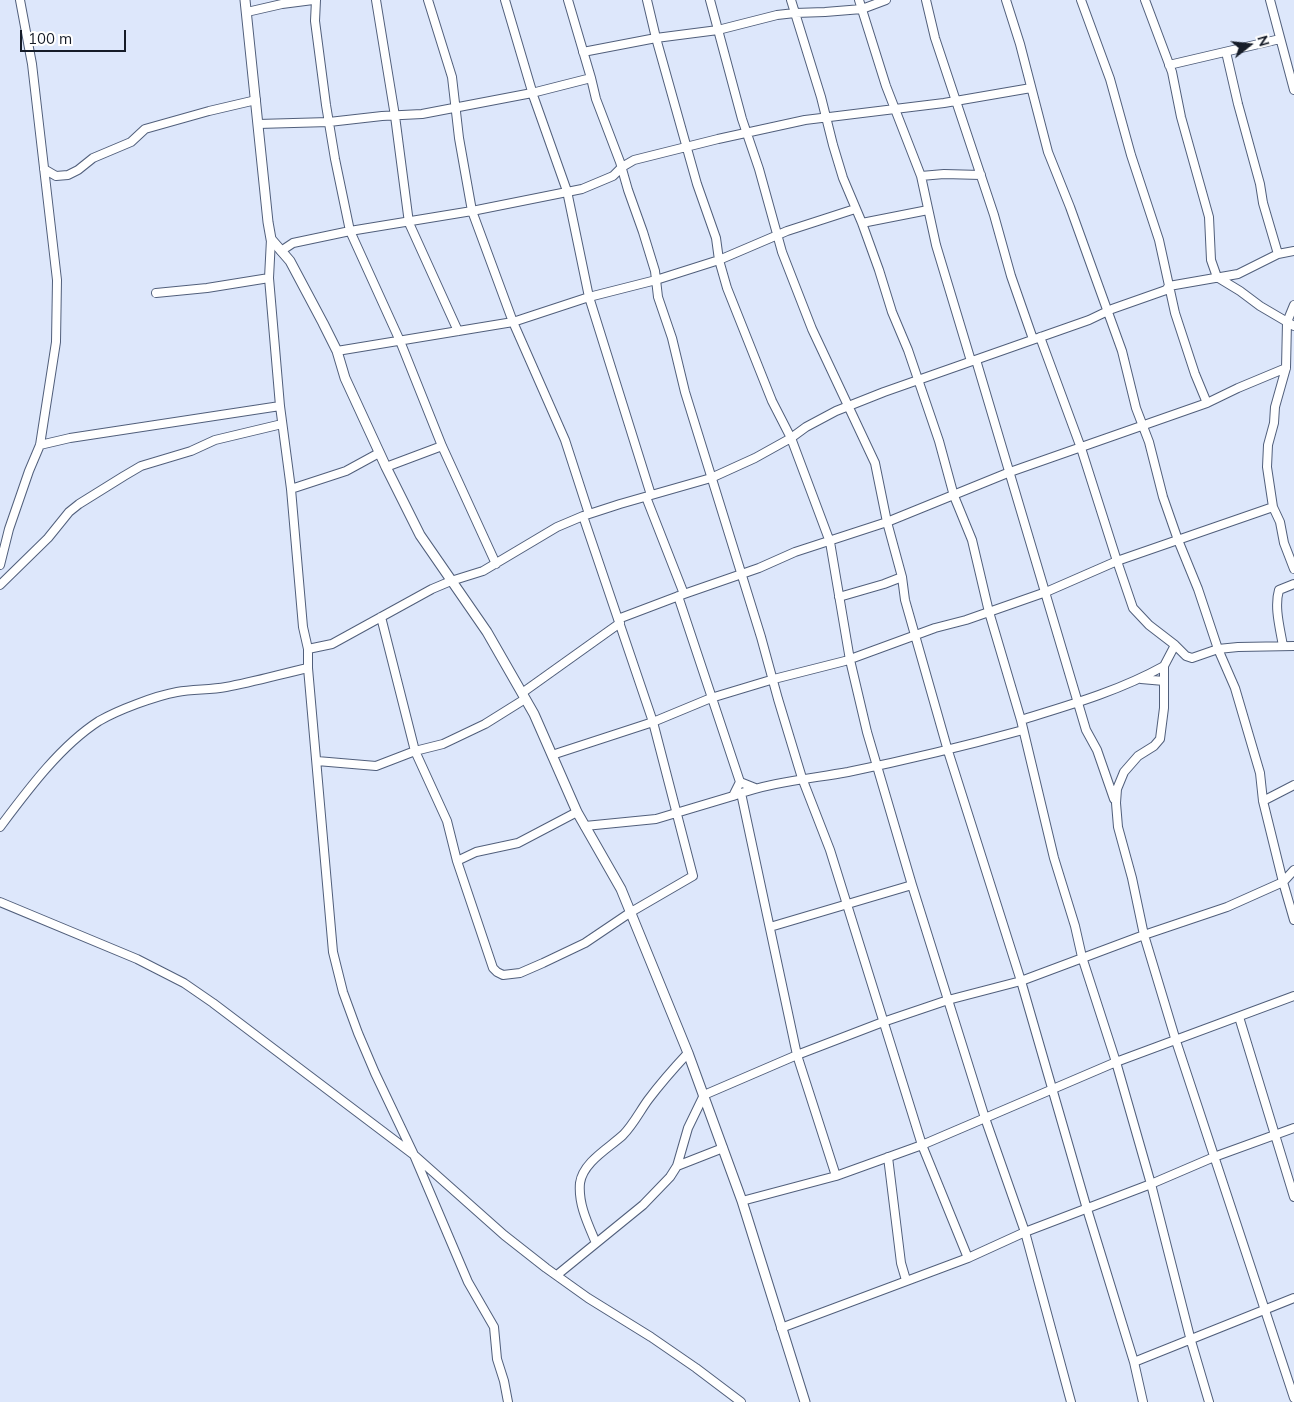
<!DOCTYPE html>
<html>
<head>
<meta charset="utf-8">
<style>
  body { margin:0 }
  #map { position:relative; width:1294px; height:1402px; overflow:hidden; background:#dde7fb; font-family:Mulish,sans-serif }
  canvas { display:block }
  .north { position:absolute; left:1224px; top:20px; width:50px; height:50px; -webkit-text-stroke:4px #fff; paint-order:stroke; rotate:74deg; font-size:14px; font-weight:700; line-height:20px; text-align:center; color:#161c28 }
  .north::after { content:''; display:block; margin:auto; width:18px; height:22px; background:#161c28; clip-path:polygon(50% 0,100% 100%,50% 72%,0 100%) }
  .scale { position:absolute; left:20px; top:30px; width:106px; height:22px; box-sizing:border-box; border:2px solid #161c28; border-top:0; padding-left:6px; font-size:15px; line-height:18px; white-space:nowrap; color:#161c28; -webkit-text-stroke:4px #fff; paint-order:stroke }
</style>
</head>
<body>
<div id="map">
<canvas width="1294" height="1402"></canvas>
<div class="north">N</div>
<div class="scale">100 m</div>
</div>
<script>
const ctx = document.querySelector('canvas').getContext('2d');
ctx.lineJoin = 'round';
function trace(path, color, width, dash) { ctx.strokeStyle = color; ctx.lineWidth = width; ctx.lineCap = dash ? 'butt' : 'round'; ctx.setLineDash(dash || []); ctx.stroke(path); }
const minor = new Path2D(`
  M316,0L315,21L326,105L335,159L350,231L400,341L442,446L496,564
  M376,0L395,116L409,223L458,331
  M428,0L452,77L459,138L472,211L513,322L565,440L589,514
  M505,0L534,98L567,191L589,297L651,495
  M568,0L591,78L596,99L620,162L628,190L643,232L655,271L658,297L672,338L685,392L761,637L778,699L802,778L830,850L922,1145L968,1258
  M647,0L656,38L697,184L716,238L719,260L727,288L772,401L791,438L830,542L850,660L867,732L912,885L985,1118L1025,1232L1071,1402
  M710,0L742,119L759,169L782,252L812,329L875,463L887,522L902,577L905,600L948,751L1021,981L1087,1209L1134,1362L1143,1402
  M791,0L821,97L833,145L843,178L862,223L879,270L892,312L908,350L939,441L954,496L972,540L989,612L1021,720L1054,858L1075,926L1082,957L1116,1062L1151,1184L1191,1341L1209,1402
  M859,0L886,86L921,176L936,245L971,361
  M926,0L935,38L994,215L1011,276L1033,339
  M1006,0L1020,44L1048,152L1070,207L1122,351L1136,408L1149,442L1163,497L1178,540L1198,589L1218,649L1235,688L1260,773L1263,801L1283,882L1294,870
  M1081,0L1110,79L1131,155L1159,240L1175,313L1195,374L1207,403L1238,388L1286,368
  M1145,0L1172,72L1181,117L1209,217L1211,260L1217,277L1240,291L1260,306L1294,326
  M1270,0L1294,90
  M247,12L282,4L313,0
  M583,52L656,38L718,30L777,15L795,13L825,12L862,9L886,0
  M1226,52L1238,104L1260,184L1263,203L1278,254
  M1169,65L1280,39
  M258,124L329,122L382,116L422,114L532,93L591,78
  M44,169L56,176L68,175L78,170L93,158L131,142L145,129L209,111L256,100
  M921,176L944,174L981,175
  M862,223L928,210
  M271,239L269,278L280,406L291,489L303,627L308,649V668L333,952L343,992L358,1033L375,1073L414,1155L468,1282L494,1327L497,1359L504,1381L508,1402
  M281,251L293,243L350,231L472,211L582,189L613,176L622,167L634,160L718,139L805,120L944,103L1031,88
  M156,293L207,288L269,278
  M1294,305L1287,322L1286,368L1275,407L1274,423L1268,445L1267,467L1273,507L1280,522L1284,543L1294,569
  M337,351L513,322L589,297L656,280L719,260L787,231L855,209
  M976,360L1078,703L1086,730L1097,750L1114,799
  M40,445L70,438L280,406
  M386,467L442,446
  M291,489L346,471L379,453
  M0,565L9,529L29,471L40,445L56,342L57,280L32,64L20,0
  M0,585L48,538L69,512L79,504L124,476L141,466L191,451L215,440L282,424
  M684,594L759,568L795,552L887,522L1010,472L1207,403
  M678,596L740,782L755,788
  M839,597L884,584L902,577
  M381,617L415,751L447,821L457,861L493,968L497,972L503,975L520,973L543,963L585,943L631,912L693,876L653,722L711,698L774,679L845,661L935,628L966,620L1046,592L1117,561L1081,448L1040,337
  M618,619L684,594L646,497
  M1175,645L1186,656L1192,658L1218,649L1238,647L1294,646
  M1283,646C1280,628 1274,607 1279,590L1294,584
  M308,649L332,644L432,589L451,581L483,571L557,527L583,516L620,504L711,478L755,458L791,438L806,427L836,411L884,392L1089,320L1112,309L1166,290L1169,286L1238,274L1278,254L1294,251
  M1141,679L1164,681
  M522,693L620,623
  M1021,720C1070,705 1119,691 1164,666
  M552,755L653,722L583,516
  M317,761L376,766L415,751L443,744L485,724L525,699
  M741,793L797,1055L836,1176
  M733,796C771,782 809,779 848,772C907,760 965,746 1023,730
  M1263,801L1294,785
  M585,826L656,819L733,796L740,782
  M0,827C27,791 60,746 99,721C118,710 155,696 177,692C193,689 210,690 226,687C254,682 281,674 308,668
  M457,861L476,852L518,843L577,812
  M0,902L137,959L184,983L213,1003L414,1155L504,1235L546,1268L588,1298L651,1337L696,1368L741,1402
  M1294,920L1283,882L1227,907L1144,935L1176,1041L1294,1398
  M770,927L912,885
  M1239,1017L1294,1197
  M888,1157L901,1263L906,1280
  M677,1166L723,1148
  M742,1201L836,1176L922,1145L1116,1062L1294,996
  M596,1243C588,1224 578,1204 580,1183C583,1162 609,1148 623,1135C633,1125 640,1111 648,1100C660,1084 674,1068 688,1053
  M557,1275L643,1205L670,1177L677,1166L688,1128L704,1095L797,1055L883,1022L948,1000L1021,981L1144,935L1132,878L1118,827L1116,803L1117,789L1124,772L1138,756L1154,746L1160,739L1164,708V666L1175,645L1149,625L1133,608L1117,561L1273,507
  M781,1328L968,1258L1025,1232L1151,1184L1214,1157L1294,1128
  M1134,1362L1294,1298`);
const tertiary = new Path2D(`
  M245,0L268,222L271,239L290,261L323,323L337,351L345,378L386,467L420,535L487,632L534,714L577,812L621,889L688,1053L742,1201L805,1402`);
trace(minor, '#515f7b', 10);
trace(tertiary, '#515f7b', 11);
trace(minor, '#fff', 8);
trace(tertiary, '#fff', 9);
</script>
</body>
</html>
